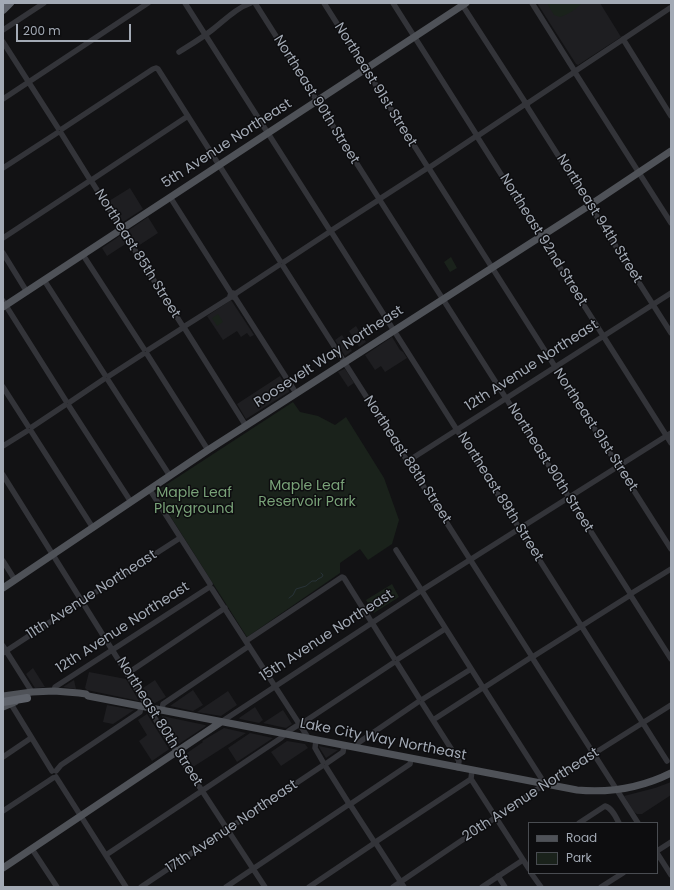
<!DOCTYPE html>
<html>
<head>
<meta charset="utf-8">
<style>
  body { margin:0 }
  #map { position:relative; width:674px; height:890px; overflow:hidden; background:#121214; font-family:Poppins,sans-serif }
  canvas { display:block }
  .frame { position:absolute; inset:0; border:4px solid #a3aab5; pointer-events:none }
  .legend { position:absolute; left:528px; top:822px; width:130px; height:52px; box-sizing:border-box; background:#0d0d0f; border:1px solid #494c51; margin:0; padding:5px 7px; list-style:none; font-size:12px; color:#a3aab5 }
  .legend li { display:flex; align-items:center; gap:8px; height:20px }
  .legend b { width:20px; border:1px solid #494c51 }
  .scale { position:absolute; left:16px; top:24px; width:115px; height:18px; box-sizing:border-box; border:2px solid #a3aab5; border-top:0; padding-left:5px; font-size:12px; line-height:14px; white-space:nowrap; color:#a3aab5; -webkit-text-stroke:3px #0d0d0f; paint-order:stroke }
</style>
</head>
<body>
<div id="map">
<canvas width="674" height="890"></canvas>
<div class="frame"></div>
<ul class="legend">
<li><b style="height:5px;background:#4f5258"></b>Road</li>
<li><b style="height:11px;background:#1a221b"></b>Park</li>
</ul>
<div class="scale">200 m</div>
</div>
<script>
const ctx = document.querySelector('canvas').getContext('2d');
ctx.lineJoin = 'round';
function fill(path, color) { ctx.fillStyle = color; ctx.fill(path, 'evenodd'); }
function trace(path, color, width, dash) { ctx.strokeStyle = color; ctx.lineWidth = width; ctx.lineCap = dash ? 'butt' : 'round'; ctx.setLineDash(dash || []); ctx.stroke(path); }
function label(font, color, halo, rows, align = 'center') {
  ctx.font = font + ' Poppins,sans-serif'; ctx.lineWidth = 3; ctx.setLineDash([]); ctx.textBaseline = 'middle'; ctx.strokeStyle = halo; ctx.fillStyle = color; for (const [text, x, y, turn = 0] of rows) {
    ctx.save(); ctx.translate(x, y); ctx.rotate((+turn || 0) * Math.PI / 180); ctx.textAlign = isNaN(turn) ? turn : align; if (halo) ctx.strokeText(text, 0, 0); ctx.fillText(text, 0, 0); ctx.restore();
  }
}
const built = new Path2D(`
  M537,3H600L621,37L578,65L576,64Z
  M130,188L143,209L123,222L109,201Z
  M148,217L158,233L135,248L126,232Z
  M121,235L127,243L107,256L102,248Z
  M231,300L254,335L250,337L247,333L241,337L237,331L223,340L207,316Z
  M356,326L366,342L359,347L349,331Z
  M342,335L352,351L345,356L335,340Z
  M392,337L400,350L403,352L407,358L385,372L381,366L375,370L365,355Z
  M344,369H345L354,383L348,387L338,372Z
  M280,376L289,391V392L246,419L237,404Z
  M33,668L45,687L35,688L26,674Z
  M89,672L126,679L139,701L87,690L85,688Z
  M74,680L76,689L63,687Z
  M155,680L166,697L155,703L152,702L143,688Z
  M193,690L203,705L193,711L170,706Z
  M228,691L237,705L221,716L197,712Z
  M107,705L134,710L113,724L103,722Z
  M255,707L263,720L259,723L240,719L239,718Z
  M283,710L292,724L286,728L263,723Z
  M147,714L169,749L168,750L152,761L139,741L147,735L138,720Z
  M162,716L205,725L206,726L179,744L162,718Z
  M224,728L246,733L193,767L186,756L187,753L203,742L202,741Z
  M250,733L273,738L237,762L228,748Z
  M287,741L305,744L308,748L281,766L271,752Z
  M319,746L338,750L326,758L319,747Z
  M671,782V795L642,814H637L634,812L624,796L655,788Z`);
const green = new Path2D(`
  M547,3H582C577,9 567,15 560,17L554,15Z
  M451,257L457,268L450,272L444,262Z
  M218,314L223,322L217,326L212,318Z
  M293,402L300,412L318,416L335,425L346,417L384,478L399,520L392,544L368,560L360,549L340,563V573L247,637L155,492Z
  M392,584L399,597L374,613L366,600Z`);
const stream = new Path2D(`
  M289,598L293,595L296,589L306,586L312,581H316L318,579L322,577L323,575L321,573`);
const minor = new Path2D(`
  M185,3L329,229
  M255,3L378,197
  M324,3L427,166
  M393,3L476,134
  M461,3L525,102
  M532,3L574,70
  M3,30L44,3
  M623,39L671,116
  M3,42L58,128
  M179,52C190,45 202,38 212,30C225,20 236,8 251,3
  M577,70L670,8
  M576,74L671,223
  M3,99L148,3
  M528,103L573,73
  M527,106L524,105L525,102L528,103L527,106L528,108L671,333
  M62,129L153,69L156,68L158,69L280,261
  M61,133L89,178
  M479,135L524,105
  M478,138L671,443
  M430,167L475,137
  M3,168L57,133
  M430,170L671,549
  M93,179L188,116
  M92,182L182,325
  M170,197L231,293
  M381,198L426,169
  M381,202L630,593
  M332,230L377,201
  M332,233L667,761
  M3,238L88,182
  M3,253L27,292
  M83,255L144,349
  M284,262L328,233
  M283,266L531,655
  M44,280L105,375
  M235,294L279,265
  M234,297L235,296V294L233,293H231L230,296L231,297H234L236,299L296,393
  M3,301L66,401
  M185,326L231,297
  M185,329L246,426
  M148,350L181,329
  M147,354L208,450
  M109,376L143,354
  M108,380L170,476
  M3,387L28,426
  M70,402L104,379
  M69,406L131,502
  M32,427L65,405
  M31,431L93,528
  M3,446L27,431
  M408,461L671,293
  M3,475L161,728L265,887
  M150,490L210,584
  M396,550L482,686
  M3,561L15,580
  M212,589L309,739
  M632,593L671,569
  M631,596L671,659
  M246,641L342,577L344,578L394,658
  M3,646L32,692
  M3,653L82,601L180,538
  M534,656L629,596
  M398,659L445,629
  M533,659L638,823
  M397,663L419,698
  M128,673L225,608
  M485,687L530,658
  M485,690L545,784
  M54,691L55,687L208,588
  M423,699L471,669
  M422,703L459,761L458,768
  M11,704L52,771
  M162,710L163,704L249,646
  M433,720L481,689
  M221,722L419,592L671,433
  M316,740L315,748L323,762
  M357,748L358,743L418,702
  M3,757L31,738
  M327,763L343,752L344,746
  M326,767L348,802
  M472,770L471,779L529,869
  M56,771L61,765L140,712L141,706
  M56,777L126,887
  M348,803V805L351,806L373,840
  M352,803L410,764L411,759
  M3,811L53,778
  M579,823L605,806C612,808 616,817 619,823
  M377,841L471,779
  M377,845L404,887
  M32,849L57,887
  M657,851L671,842
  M657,853L671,875
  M106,855L281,738C287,731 296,726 304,722L393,663
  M531,873L541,887
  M498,876L505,887
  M141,887L322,766
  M226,887L348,805
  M309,887L373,844
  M393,887L536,790L671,705
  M482,887L523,860
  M601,887L623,873`);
const major = new Path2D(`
  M3,307L466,3
  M3,588L208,450L590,205L671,151
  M3,696L32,692L54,691L79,693L86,694L88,696L156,709L577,790C609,793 641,788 671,773
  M3,707L15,702
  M3,868L221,722`);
const highway = new Path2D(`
  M3,10L10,3
  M3,702L27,698`);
const streetNames = [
  ["Northeast 91st Street",375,85,58],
  ["Northeast 90th Street",316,100,58],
  ["5th Avenue Northeast",227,144,-33],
  ["Northeast 94th Street",599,219,58],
  ["Northeast 92nd Street",543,240,58],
  ["Northeast 85th Street",137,254,58],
  ["Roosevelt Way Northeast",329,357,-33],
  ["12th Avenue Northeast",532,366,-33],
  ["Northeast 91st Street",595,430,57],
  ["Northeast 88th Street",407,460,57],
  ["Northeast 90th Street",550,468,58],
  ["Northeast 89th Street",500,497,58],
  ["11th Avenue Northeast",92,595,-33],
  ["12th Avenue Northeast",123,628,-33],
  ["15th Avenue Northeast",327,636,-33],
  ["Northeast 80th Street",159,722,58],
  ["Lake City Way Northeast",383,740,11],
  ["20th Avenue Northeast",531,795,-33],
  ["17th Avenue Northeast",232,827,-34]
];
const parkNames = [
  ["Maple Leaf",307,486],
  ["Reservoir Park",307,502],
  ["Maple Leaf",194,493],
  ["Playground",194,509]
];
fill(built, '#1e1e21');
fill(green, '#1a221b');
trace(stream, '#283238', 1);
trace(minor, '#333439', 5.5);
trace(major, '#4f5258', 7);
trace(highway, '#5f636b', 8);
label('14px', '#a3aab5', '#0d0d0f', streetNames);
label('14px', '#79a278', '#0d0d0f', parkNames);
</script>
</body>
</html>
